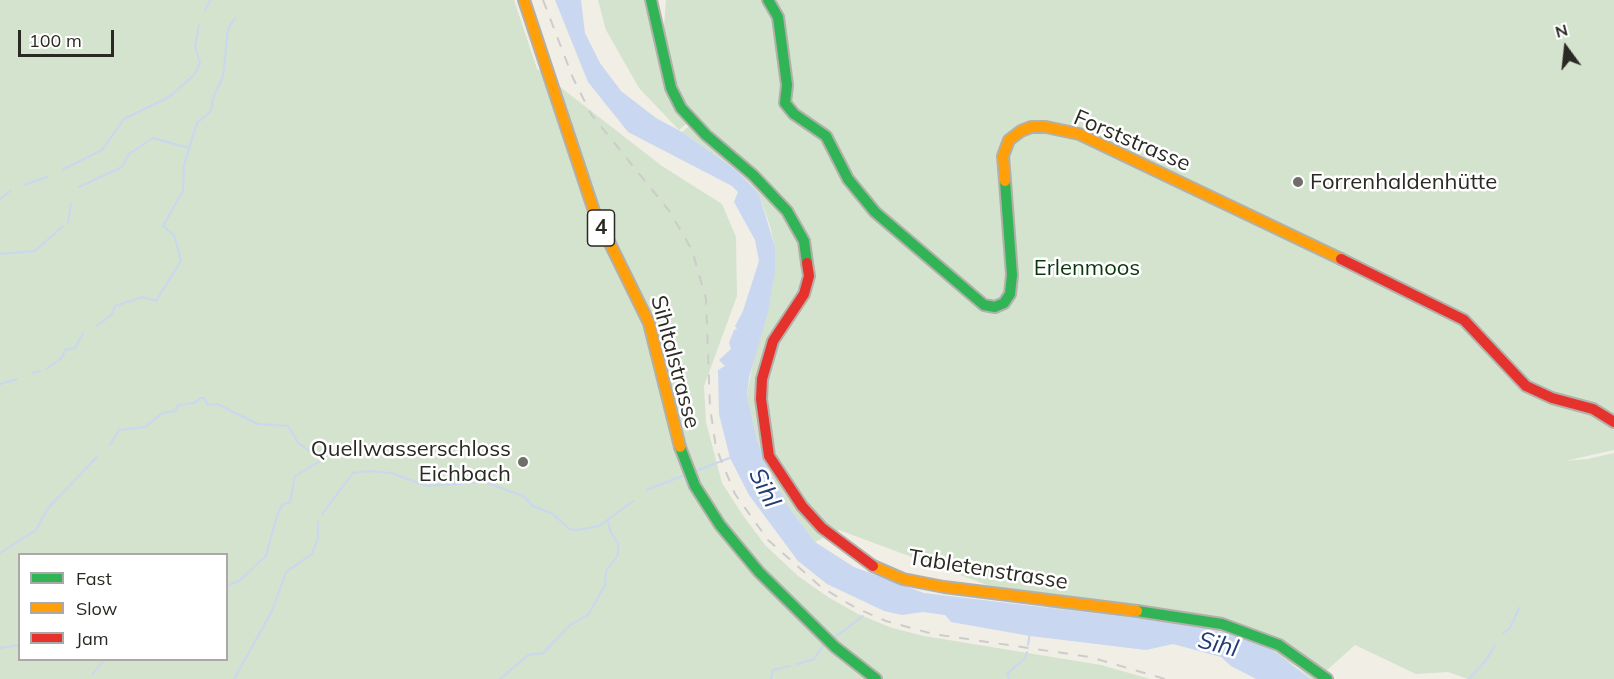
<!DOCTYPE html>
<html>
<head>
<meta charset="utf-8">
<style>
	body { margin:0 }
	#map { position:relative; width:1614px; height:679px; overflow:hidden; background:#f1eee6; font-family:Mulish,sans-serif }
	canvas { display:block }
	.legend { position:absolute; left:18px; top:553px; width:210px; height:108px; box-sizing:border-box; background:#fff; border:2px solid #aaa9a7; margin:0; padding:8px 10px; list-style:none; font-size:18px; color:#2b2924 }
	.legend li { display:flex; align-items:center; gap:12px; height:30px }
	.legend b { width:30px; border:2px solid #aaa9a7 }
	.north { position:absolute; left:1536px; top:18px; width:60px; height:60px; -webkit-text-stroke:4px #fff; paint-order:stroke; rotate:345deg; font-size:16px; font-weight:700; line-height:24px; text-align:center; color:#2b2924 }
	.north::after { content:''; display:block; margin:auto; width:21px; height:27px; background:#2b2924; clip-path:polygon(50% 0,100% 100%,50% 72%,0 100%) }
	.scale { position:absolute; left:18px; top:30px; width:96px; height:27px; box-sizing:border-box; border:3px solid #2b2924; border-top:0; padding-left:8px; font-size:18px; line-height:21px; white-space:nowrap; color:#2b2924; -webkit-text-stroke:4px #fff; paint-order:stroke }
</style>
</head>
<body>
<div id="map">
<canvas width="1614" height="679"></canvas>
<ul class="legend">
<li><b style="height:8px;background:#30b455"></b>Fast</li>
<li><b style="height:8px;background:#ff9f0a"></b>Slow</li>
<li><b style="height:8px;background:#e5322d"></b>Jam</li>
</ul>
<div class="north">N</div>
<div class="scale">100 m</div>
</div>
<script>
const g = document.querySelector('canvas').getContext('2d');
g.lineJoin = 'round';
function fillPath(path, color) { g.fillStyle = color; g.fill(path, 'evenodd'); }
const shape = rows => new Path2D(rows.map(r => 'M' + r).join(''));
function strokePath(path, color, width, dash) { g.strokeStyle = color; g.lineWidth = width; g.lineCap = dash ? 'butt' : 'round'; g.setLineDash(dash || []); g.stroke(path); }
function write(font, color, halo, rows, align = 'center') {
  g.font = font + ' Mulish,sans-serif'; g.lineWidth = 5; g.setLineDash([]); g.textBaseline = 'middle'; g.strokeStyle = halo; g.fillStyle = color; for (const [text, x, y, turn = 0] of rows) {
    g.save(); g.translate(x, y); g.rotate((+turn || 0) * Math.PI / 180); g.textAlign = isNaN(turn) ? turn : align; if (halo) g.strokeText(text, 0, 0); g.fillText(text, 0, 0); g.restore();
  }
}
fillPath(shape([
	[0,0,514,0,537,69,662,166,722,204,736,237,737,296,704,386,706,422,722,483,742,514,765,545,798,576,828,597,858,614,892,628,924,636,1101,665,1150,679,0,679],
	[20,554,226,554,226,660,20,660],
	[598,0,649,0,671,92,690,121,679,130,639,88,606,30],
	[666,0,1614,0,1614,450,1565,461,1588,459,1614,453,1614,679,1468,679,1448,672,1416,674,1355,645,1317,679,1311,679,1297,667,1245,637,1185,624,1049,608,839,530,815,542,788,506,770,473,757,440,747,395,775,247,770,226,759,194,736,170,682,132,696,120,683,104,663,40]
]), '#d3e3cd');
fillPath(shape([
	[555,0,581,0,585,33,600,63,621,91,656,118,682,132,736,170,759,194,775,247,775,271,768,312,749,378,747,395,757,440,770,473,788,506,815,542,854,567,924,593,1185,624,1245,637,1264,644,1311,679,1256,679,1231,666,1221,657,1173,644,1146,650,1030,636,951,622,945,615,923,612,902,615,884,611,827,584,798,561,749,495,730,458,719,414,718,370,725,366,719,360,731,349,729,343,734,330,737,329,735,326,743,311,759,261,755,240,734,202,738,192,732,186,628,132,588,82]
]), '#c9d7f1');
strokePath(shape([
	[205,11,210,0],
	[62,170,102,150,124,119,169,97,195,74,200,63,195,46,199,25],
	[24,185,47,177],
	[79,187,122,167,129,154,153,138,189,148],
	[0,199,11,190],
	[68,223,71,204],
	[0,254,35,251,63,226],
	[97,326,112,314,115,306,142,297,156,301,181,261,174,235,163,226,183,191,184,165,197,123,211,111,213,98,223,77,228,29,235,18],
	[46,369,61,359,65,350,75,348,83,333],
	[33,373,40,371],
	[0,384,17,379],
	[110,445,119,430,145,427,162,413,175,411,178,405,194,403,201,398,204,398,208,405,217,404,258,424,288,426,299,444,325,460],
	[693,472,732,457],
	[646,490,685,475],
	[322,514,353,473,369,471,391,473,427,486,485,482,523,496,533,506,553,514,569,529,577,530,599,526,633,501],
	[0,553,36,530,48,508,97,457],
	[226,586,239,581,266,556,277,516,282,505,290,502,295,476,322,460],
	[1503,633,1510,628,1519,608],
	[834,638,863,616],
	[1028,645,1030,633],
	[0,648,20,645],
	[797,664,814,659,823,646],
	[92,675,104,660],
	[234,679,272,611,286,572,312,554,318,538,318,522],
	[500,679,528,655,543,653,570,625,588,615,605,585,606,571,618,555,618,543,610,531,608,522],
	[771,679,773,670,790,666],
	[1009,679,1007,674,1025,658,1027,652],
	[1469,679,1487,659,1495,645]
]), '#c9d7f1', 2);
const fast = shape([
	[651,0,671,88,681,108,706,135,753,175,787,211,804,241,807,263],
	[768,0,778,17,787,85,785,103,794,114,826,136,848,179,875,212,984,305,995,307,1004,303,1010,294,1012,275,1005,181],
	[680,447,695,486,720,525,759,572,835,647,876,679],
	[1137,611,1222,624,1279,645,1327,679]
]);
const slow = shape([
	[524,0,594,211,649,323,680,447],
	[1005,181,1003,156,1009,140,1021,131,1031,127,1046,127,1079,134,1341,259],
	[873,566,903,579,944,587,1137,611]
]);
const jam = shape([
	[1341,259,1464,320,1526,386,1552,398,1593,409,1614,422],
	[807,263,809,276,804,294,773,341,762,379,761,399,769,456,802,506,822,528,873,566]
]);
strokePath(fast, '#b2b0aa', 14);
strokePath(slow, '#b2b0aa', 14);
strokePath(jam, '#b2b0aa', 14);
strokePath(fast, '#30b455', 10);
strokePath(slow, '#ff9f0a', 10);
strokePath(jam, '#e5322d', 10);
strokePath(shape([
	[543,0,573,78,591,114,670,212,692,250,706,299,710,407,716,448,735,494,768,540,821,587,856,608,886,621,933,634,1090,657,1165,679]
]), '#ccccca', 2, [10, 10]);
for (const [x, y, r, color] of [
	[1298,182,6,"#706e68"],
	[523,462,6,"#706e68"]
]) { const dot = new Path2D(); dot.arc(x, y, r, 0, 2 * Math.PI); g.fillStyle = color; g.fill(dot); strokePath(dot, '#fff', 2); }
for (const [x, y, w] of [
	[601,228,27]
]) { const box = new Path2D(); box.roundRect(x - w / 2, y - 18, w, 36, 4.5); g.fillStyle = '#fff'; g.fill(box); strokePath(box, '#2b2924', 1.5); }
write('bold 21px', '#2b2924', null, [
	["4",601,228]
]);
write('22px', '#2b2924', '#fff', [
	["Forststrasse",1132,141,23],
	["Sihltalstrasse",675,362,75],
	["Tabletenstrasse",988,570,9]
]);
write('22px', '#2b2924', '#fff', [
	["Forrenhaldenhütte",1310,182],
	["Quellwasserschloss",511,449,"right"],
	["Eichbach",511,474,"right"]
], 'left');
write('22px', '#08390e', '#fff', [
	["Erlenmoos",1087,268]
]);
write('italic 24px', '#213c78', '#fff', [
	["Sihl",764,488,63],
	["Sihl",1218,645,14]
]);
</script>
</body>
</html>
